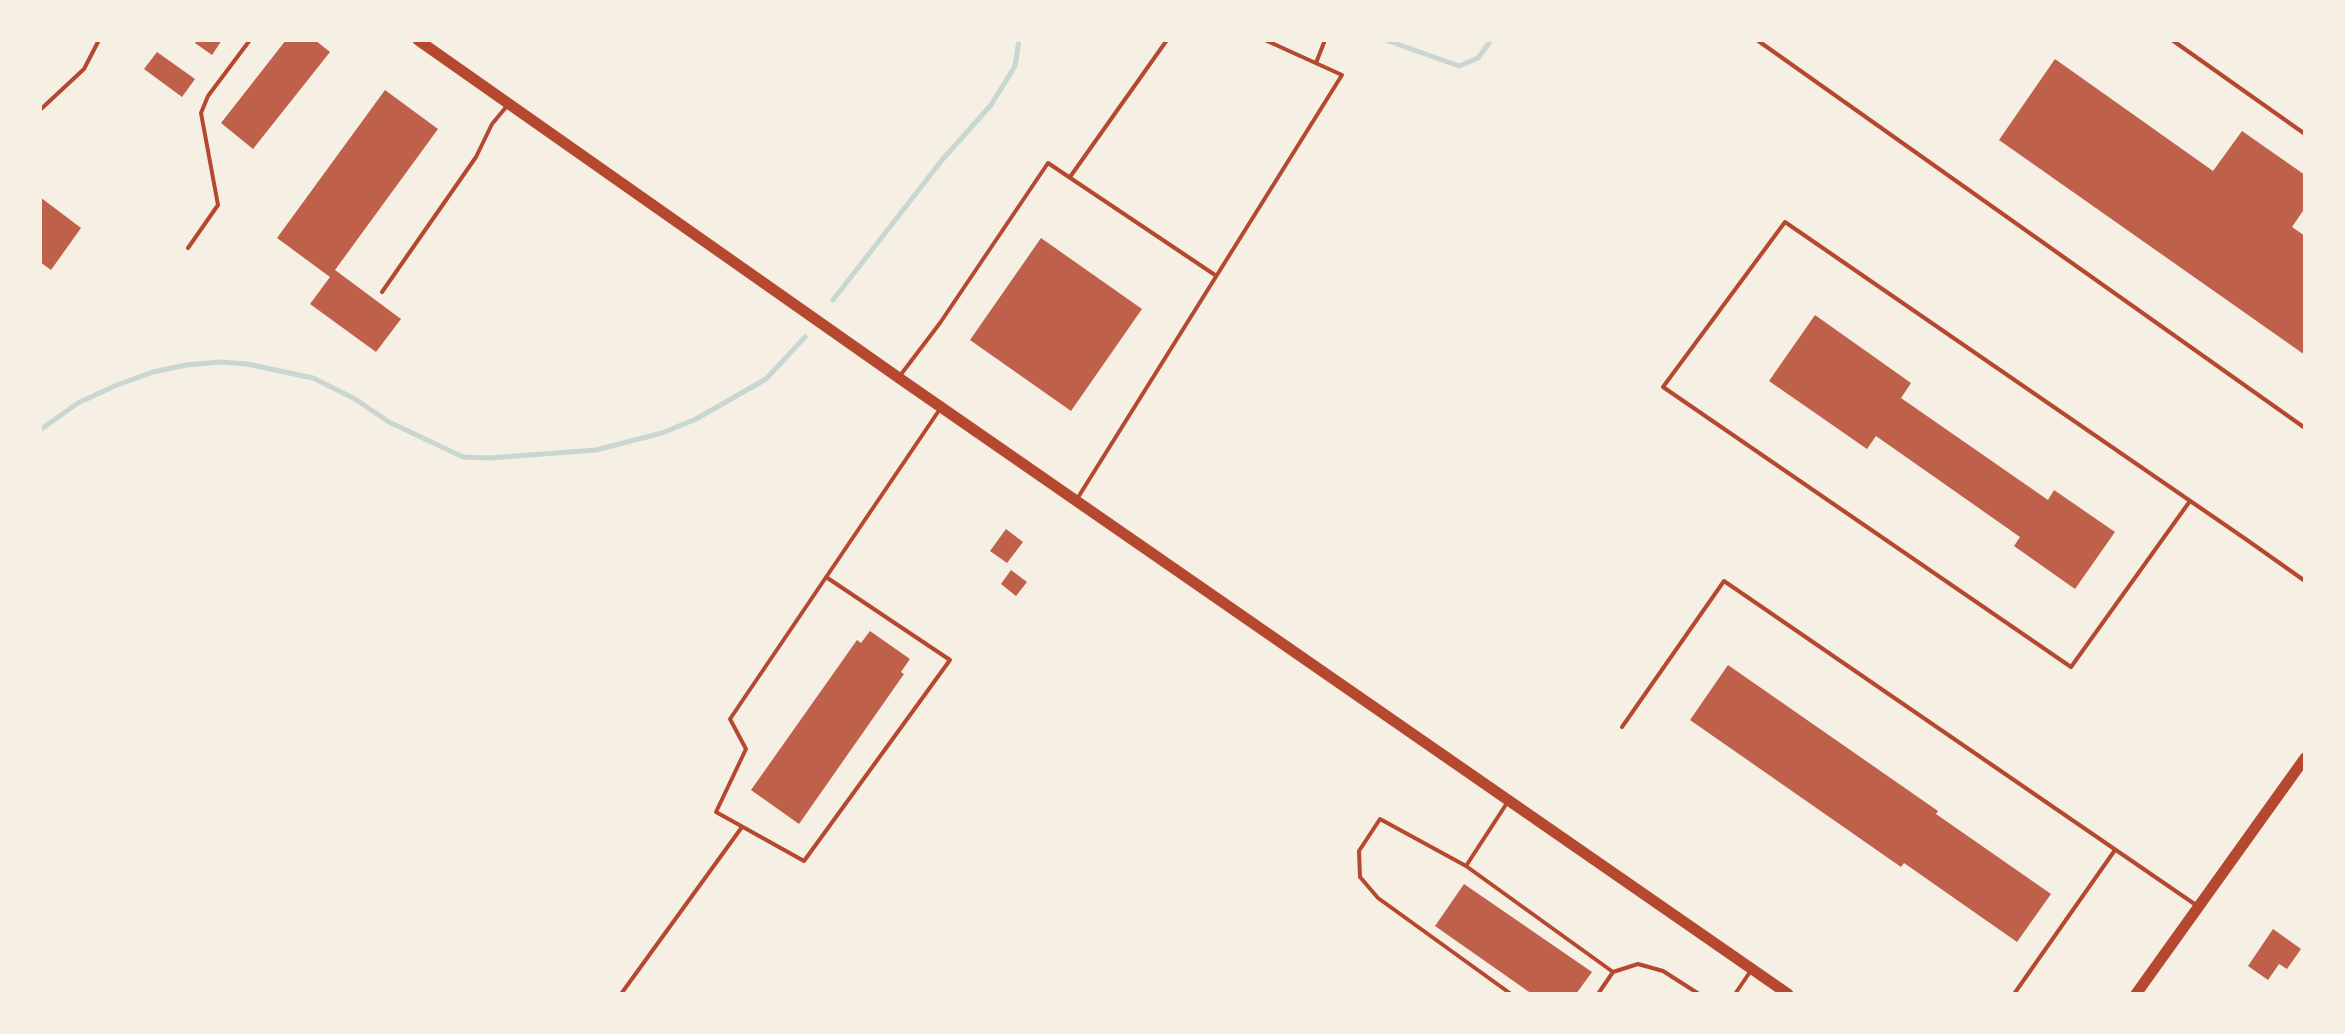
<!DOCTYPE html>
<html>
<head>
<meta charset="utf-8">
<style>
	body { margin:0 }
	#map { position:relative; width:2345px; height:1034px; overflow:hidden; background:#f6efe4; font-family:"Golos Text",sans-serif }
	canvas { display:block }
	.frame { position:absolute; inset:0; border:42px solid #f6efe4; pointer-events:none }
</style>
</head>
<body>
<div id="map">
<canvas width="2345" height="1034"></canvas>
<div class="frame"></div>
</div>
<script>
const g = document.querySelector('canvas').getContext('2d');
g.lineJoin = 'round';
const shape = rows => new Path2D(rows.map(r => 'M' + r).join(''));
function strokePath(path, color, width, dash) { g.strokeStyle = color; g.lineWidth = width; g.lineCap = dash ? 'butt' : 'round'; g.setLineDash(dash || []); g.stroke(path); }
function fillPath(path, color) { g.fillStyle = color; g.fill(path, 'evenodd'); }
strokePath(shape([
	[1386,40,1459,66,1478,58,1491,40],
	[833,300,942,160,991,105,1015,66,1019,40],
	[40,430,78,403,117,385,153,372,186,365,221,362,247,364,313,378,355,399,389,422,463,457,490,458,596,450,662,433,696,419,766,379,805,337]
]), '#c9d6d2', 5);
fillPath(shape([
	[197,40,222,40,212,55,195,43],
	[286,40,315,40,330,52,253,149,221,123],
	[157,52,195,79,182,97,144,69],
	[2055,59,2213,171,2242,131,2305,175,2305,208,2292,227,2305,236,2305,355,1999,140],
	[385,90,438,129,335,270,401,319,376,352,310,304,330,277,277,238],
	[40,197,81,228,51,270,40,262],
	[1041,238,1142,309,1071,411,970,340],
	[1815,315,1911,383,1901,398,2048,500,2054,490,2115,532,2075,589,2014,546,2020,537,1876,436,1867,449,1769,381],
	[1006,529,1023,542,1007,563,990,551],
	[1011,570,1027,582,1016,596,1001,584],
	[870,631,910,659,901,672,904,674,799,824,751,790,857,640,861,643],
	[1728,665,1938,811,1936,814,2051,894,2017,942,1904,863,1901,867,1690,720],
	[1464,884,1592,972,1576,994,1532,994,1435,926],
	[2273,929,2301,949,2287,969,2279,964,2268,980,2248,966]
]), '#bf614a');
strokePath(shape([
	[1757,40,2305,428],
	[2172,40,2305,134],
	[1316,63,1325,40],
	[40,110,84,69,99,40],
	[1070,177,1167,40],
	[188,248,218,205,201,113,208,96,250,40],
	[382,292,476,157,492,124,507,106],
	[899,377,940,323,1048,163,1215,275],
	[1077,499,1342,75,1265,40],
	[2190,501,2071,667,1663,387,1785,222,2247,540,2305,581],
	[826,577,950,660,804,861,716,812,746,749,730,719,940,409],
	[1622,727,1724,581,2196,905],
	[1507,803,1466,866,1380,819,1359,851,1360,877,1378,898,1511,994],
	[1466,866,1613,972],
	[621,994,742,827],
	[1598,994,1613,972,1638,964,1663,971,1699,994],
	[1735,994,1752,969],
	[2014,994,2115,850]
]), '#b5482f', 4);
strokePath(shape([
	[418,40,899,378,1788,994],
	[2136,994,2305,758]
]), '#b5482f', 11);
</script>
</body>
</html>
